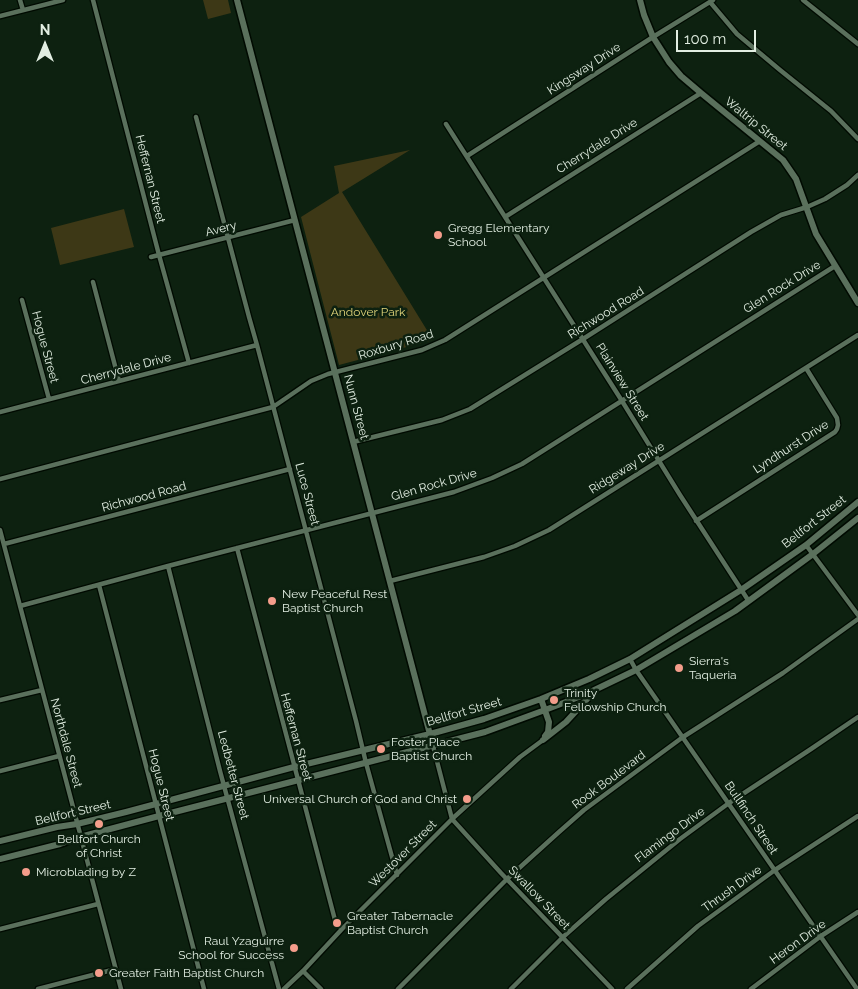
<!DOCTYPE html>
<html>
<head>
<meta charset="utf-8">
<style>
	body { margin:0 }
	#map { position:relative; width:858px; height:989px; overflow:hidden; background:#0d2110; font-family:Raleway,sans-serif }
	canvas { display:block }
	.north { position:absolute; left:20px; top:20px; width:50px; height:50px; -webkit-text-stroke:4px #0d2110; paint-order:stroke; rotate:0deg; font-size:14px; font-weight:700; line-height:20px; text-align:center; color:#e2eee2 }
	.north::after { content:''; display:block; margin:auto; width:18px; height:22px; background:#e2eee2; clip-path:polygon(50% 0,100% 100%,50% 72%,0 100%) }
	.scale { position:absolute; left:676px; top:30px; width:80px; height:22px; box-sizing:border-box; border:2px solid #e2eee2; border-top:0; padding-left:6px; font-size:15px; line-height:18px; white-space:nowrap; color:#e2eee2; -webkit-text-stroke:4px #0d2110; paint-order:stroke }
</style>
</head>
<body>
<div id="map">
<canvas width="858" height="989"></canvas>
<div class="north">N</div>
<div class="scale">100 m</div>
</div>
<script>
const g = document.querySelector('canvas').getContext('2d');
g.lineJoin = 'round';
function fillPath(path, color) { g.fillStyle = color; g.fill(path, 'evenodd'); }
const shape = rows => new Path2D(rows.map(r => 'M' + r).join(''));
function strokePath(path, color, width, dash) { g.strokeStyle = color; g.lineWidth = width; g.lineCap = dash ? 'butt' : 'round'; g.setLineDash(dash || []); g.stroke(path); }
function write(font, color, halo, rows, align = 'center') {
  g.font = font + ' Raleway,sans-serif'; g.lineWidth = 5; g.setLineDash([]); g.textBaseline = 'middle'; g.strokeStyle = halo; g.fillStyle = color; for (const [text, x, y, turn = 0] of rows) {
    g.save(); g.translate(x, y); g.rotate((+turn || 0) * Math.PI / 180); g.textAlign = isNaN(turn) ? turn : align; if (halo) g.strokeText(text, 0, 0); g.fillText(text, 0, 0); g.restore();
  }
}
fillPath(shape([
	[203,0,228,0,231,13,208,19],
	[410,150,342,192,433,340,339,365,301,217,339,193,334,166],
	[124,209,134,247,60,265,51,228]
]), '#3d3816');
const street = shape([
	[20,0,23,10],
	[93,0,159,255,189,363],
	[803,0,858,44],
	[710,2,737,34,780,70,831,111,858,139],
	[0,16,63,0],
	[196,117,249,317,257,345,356,721,366,763,397,875],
	[446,124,622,401,680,495,748,600],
	[467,156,653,37,713,0],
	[505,217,701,93],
	[151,257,295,220],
	[93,282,119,381],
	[22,300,49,399],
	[0,412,257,345],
	[353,442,442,420,470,409,583,339,751,232,781,215,807,207,825,199,847,185,858,175],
	[0,479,273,407,311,381,328,374,422,350,445,340,760,141],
	[696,521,835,432,837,429,838,425,837,418,806,368],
	[0,530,121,989],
	[4,544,290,469],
	[806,545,858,615],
	[237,548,335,920,342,929],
	[168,566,220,771,279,989],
	[390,581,484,557,515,546,549,530,858,335],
	[99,585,204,989],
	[20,606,168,566,454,492,492,478,522,464,835,266],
	[630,659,636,670,857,989],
	[0,700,42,690],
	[433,746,452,819,501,873,612,989],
	[0,771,59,756],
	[0,929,98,904],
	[303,971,321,989],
	[38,989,116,969],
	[284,989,303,971,342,929,452,819,520,757,543,740],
	[398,989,507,879,559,832,584,810,683,737,783,673,858,619],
	[511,989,563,937,606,899,680,839,729,803,811,749,858,717],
	[627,989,698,926,775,870,858,816],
	[751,989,821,936,858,912]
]);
const secondary = shape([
	[237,0,433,746],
	[640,0,644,15,653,37,669,62,681,76,701,93,783,160,796,179,816,234,858,303],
	[541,699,549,722,548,732,545,736],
	[543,740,566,722,588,698,595,691],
	[0,841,57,827,77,824,126,812,294,767,430,734,484,719,541,699,589,679,630,659,741,590,806,545,858,502],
	[0,859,60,844,80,837,159,816,485,732,545,710,584,695,636,670,735,611,813,554,858,518]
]);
strokePath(street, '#000a01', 7);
strokePath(secondary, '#000a01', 9);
strokePath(street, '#5a705c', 4.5);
strokePath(secondary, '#5a705c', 6);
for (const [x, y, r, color] of [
	[438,235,5,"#f49d8b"],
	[272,601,5,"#f49d8b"],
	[679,668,5,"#f49d8b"],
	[554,700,5,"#f49d8b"],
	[381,749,5,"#f49d8b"],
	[467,799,5,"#f49d8b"],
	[99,824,5,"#f49d8b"],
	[26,872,5,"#f49d8b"],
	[337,923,5,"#f49d8b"],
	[294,948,5,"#f49d8b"],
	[99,973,5,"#f49d8b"]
]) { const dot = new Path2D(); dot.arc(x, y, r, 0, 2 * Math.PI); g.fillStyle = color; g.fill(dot); strokePath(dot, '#0d2110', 2); }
write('12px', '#e2eee2', '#0d2110', [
	["Kingsway Drive",584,69,-33],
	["Waltrip Street",756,124,39],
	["Cherrydale Drive",597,146,-32],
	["Heffernan Street",150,179,76],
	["Avery",221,229,-14],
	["Glen Rock Drive",782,287,-32],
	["Richwood Road",606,313,-32],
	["Roxbury Road",396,345,-17],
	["Hogue Street",45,347,75],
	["Cherrydale Drive",126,369,-15],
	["Plainview Street",622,382,58],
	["Nunn Street",356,407,75],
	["Lyndhurst Drive",791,447,-33],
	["Ridgeway Drive",627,468,-32],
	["Glen Rock Drive",434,485,-16],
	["Luce Street",307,494,75],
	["Richwood Road",144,497,-15],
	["Bellfort Street",814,522,-38],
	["Bellfort Street",464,712,-16],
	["Heffernan Street",296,737,75],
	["Northdale Street",66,743,75],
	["Ledbetter Street",233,775,75],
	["Rook Boulevard",609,780,-37],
	["Hogue Street",161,785,76],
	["Bellfort Street",73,813,-13],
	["Bullfinch Street",751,818,56],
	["Flamingo Drive",670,835,-37],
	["Westover Street",403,854,-45],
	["Thrush Drive",732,889,-36],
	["Swallow Street",539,898,46],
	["Heron Drive",798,942,-36]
]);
write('12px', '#e2eee2', '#0d2110', [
	["Gregg Elementary",448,228],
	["School",448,242],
	["New Peaceful Rest",282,594],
	["Baptist Church",282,608],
	["Sierra's",689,661],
	["Taqueria",689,675],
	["Trinity",564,693],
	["Fellowship Church",564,707],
	["Foster Place",391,742],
	["Baptist Church",391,756],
	["Universal Church of God and Christ",457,799,"right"],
	["Bellfort Church",99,839,"center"],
	["of Christ",99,853,"center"],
	["Microblading by Z",36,872],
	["Greater Tabernacle",347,916],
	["Baptist Church",347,930],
	["Raul Yzaguirre",284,941,"right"],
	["School for Success",284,955,"right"],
	["Greater Faith Baptist Church",109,973]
], 'left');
write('12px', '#e0d37a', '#0d2110', [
	["Andover Park",368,312]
]);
</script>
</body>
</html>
